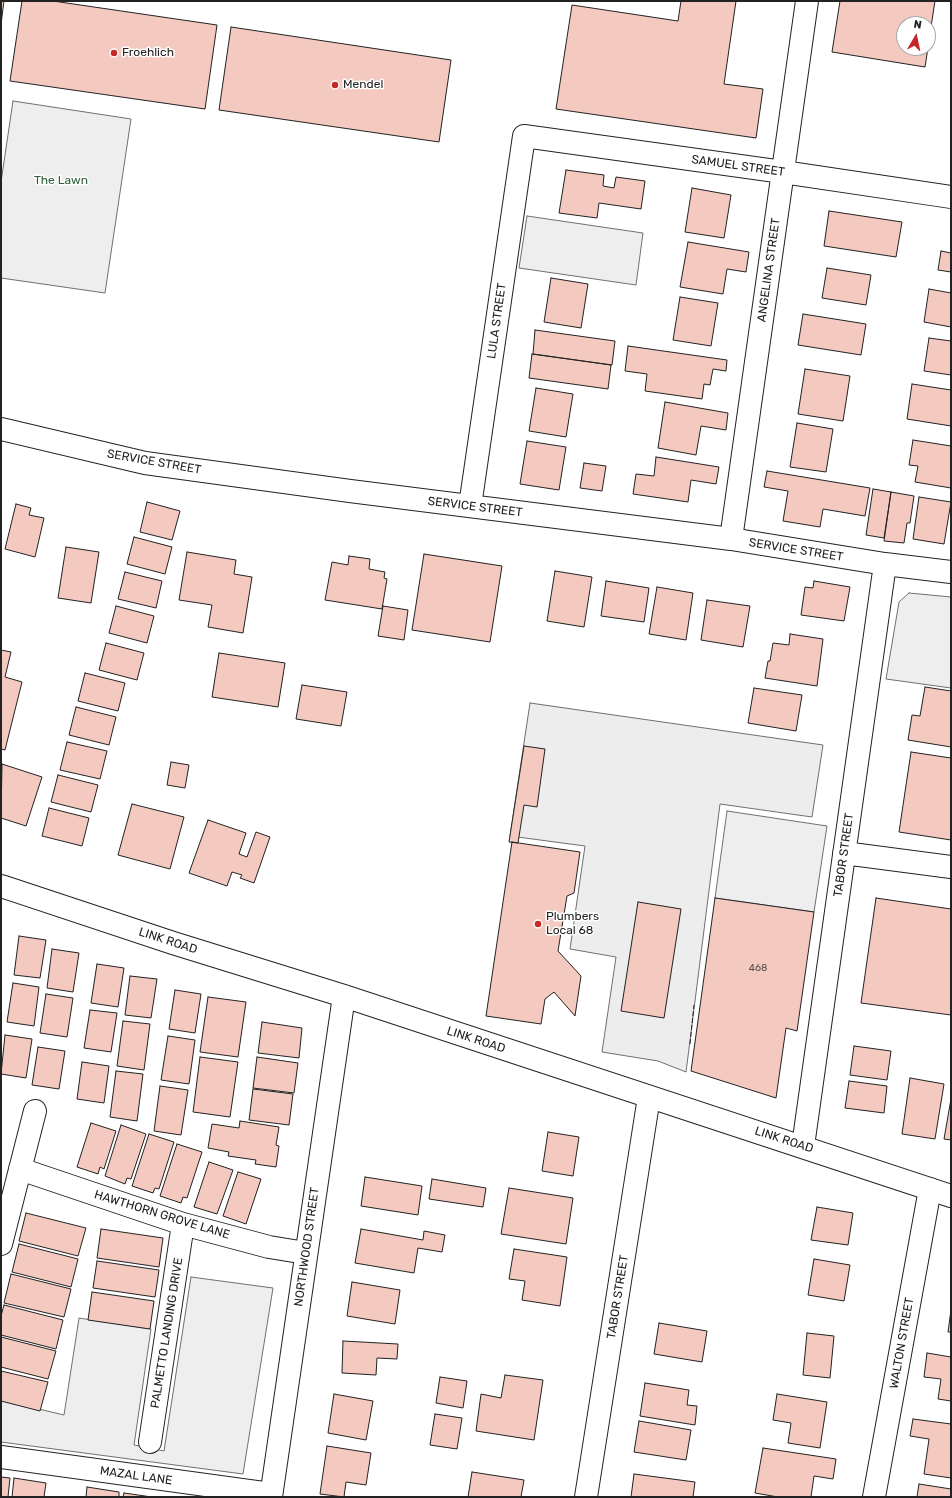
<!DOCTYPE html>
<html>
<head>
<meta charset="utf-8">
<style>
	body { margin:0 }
	#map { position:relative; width:952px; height:1498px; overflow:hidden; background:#fff; font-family:Rubik,sans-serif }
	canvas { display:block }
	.frame { position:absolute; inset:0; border:2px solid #222; pointer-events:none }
	.north { position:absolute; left:896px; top:16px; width:40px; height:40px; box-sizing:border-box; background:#fff; border:1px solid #a7a7a7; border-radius:50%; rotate:9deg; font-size:11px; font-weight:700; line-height:16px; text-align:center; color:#222 }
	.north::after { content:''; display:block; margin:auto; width:14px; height:18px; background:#c62828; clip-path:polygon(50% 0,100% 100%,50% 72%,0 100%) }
</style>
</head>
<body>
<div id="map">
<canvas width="952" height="1498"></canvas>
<div class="frame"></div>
<div class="north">N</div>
</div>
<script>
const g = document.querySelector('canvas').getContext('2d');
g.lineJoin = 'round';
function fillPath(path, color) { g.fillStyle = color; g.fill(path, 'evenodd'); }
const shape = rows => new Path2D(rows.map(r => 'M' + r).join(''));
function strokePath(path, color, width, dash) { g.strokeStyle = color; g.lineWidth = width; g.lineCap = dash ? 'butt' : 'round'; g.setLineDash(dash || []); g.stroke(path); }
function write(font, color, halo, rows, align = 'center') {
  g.font = font + ' Rubik,sans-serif'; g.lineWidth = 3; g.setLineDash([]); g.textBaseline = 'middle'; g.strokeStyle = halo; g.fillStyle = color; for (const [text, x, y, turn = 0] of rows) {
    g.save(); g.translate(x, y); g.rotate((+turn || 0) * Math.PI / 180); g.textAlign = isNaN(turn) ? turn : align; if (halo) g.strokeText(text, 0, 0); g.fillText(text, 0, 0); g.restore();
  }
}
const green = shape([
	[13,101,131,119,105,293,1,278,1,182,13,101],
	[527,216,643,233,636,285,519,268,527,216],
	[909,593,951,597,951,688,886,679,899,602,909,593],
	[727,811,827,826,814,912,715,898,727,811],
	[191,1277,273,1288,243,1474,1,1442,1,1400,64,1415,79,1318,151,1329,134,1445,164,1451,191,1277]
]);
fillPath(green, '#eee');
strokePath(green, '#6f6f6f', 1);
const parking = shape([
	[530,703,823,745,812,817,720,804,686,1072,658,1061,602,1052,616,957,570,949,585,846,510,836,530,703]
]);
fillPath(parking, '#ededed');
strokePath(parking, '#6f6f6f', 1);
const building = shape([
	[1,1,4,1,1,24,1,1],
	[22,1,53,1,217,25,205,109,10,81,22,1],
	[681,1,736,1,724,84,763,89,756,138,556,109,572,5,678,21,681,1],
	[840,1,935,1,928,46,928,24,904,24,904,48,928,48,925,67,832,52,840,1],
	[231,27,451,60,439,142,219,110,231,27],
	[566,170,604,175,603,186,614,188,616,177,645,181,641,209,599,203,597,218,559,213,566,170],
	[692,188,731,195,724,238,685,232,692,188],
	[829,211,902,222,896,257,824,246,829,211],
	[688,242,749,252,746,272,727,269,723,294,680,287,688,242],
	[941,251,951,253,951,272,938,270,941,251],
	[827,268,871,275,866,305,822,298,827,268],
	[551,278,588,284,581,328,544,322,551,278],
	[929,289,951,293,951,327,924,322,929,289],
	[680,297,718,303,711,346,673,340,680,297],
	[803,314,866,324,861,355,798,345,803,314],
	[535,330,615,341,612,365,533,354,535,330],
	[929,338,951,341,951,375,924,371,929,338],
	[628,346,727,360,726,371,713,369,710,385,704,384,702,399,645,391,647,374,625,371,628,346],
	[532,354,611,365,608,389,529,378,532,354],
	[805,369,850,376,843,421,798,414,805,369],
	[912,384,951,390,951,426,907,419,912,384],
	[536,388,573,394,566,437,529,431,536,388],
	[665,402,728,413,726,430,701,426,696,455,658,448,665,402],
	[797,423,833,429,826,472,790,467,797,423],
	[913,440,951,446,951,488,915,482,918,466,909,465,913,440],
	[527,441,566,447,559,490,520,484,527,441],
	[656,457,719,467,716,484,691,480,688,502,633,494,636,474,654,476,656,457],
	[584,463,606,466,602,491,580,488,584,463],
	[767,471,870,488,865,516,823,509,820,527,783,521,788,491,764,487,767,471],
	[873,489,891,492,884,538,866,535,873,489],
	[891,492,914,496,910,523,907,523,904,543,884,541,891,492],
	[919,497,951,502,944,544,913,539,919,497],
	[147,502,180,511,172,540,140,532,147,502],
	[16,504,31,508,29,515,44,518,35,557,5,549,16,504],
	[134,537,172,547,165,574,127,564,134,537],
	[66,547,99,552,91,603,58,598,66,547],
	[187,552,236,560,234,574,252,577,243,633,208,627,212,605,179,600,187,552],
	[424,554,502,566,490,642,412,630,424,554],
	[349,556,370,559,369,569,385,572,384,578,387,579,382,609,325,600,332,562,348,565,349,556],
	[555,571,592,577,584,627,547,621,555,571],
	[125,572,162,581,156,608,118,599,125,572],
	[606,581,649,588,644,622,601,616,606,581],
	[814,581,850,587,844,621,801,615,805,587,813,588,814,581],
	[657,587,693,593,686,640,649,634,657,587],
	[707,600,750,606,743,647,701,640,707,600],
	[116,606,154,616,147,643,109,633,116,606],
	[383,606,408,610,404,640,378,636,383,606],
	[790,634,823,639,817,686,765,678,768,661,770,661,773,643,789,645,790,634],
	[106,643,144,653,137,680,99,670,106,643],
	[1,650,11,652,5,677,22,682,5,750,1,749,1,650],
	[219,653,285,663,278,707,212,697,219,653],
	[85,673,125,683,118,711,78,701,85,673],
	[302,685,347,692,341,726,296,719,302,685],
	[925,687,951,691,951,747,908,740,912,715,920,716,925,687],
	[754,688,802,695,796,731,748,723,754,688],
	[76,707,116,717,109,745,69,735,76,707],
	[67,742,107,751,100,779,60,770,67,742],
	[524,746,545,749,537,807,524,805,518,843,509,842,524,746],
	[911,752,951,758,951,840,899,832,911,752],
	[171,762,189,765,185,788,167,785,171,762],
	[2,764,42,777,26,826,1,818,2,764],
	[58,775,98,785,91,812,51,802,58,775],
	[132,804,184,817,170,869,118,855,132,804],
	[49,808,89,818,82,846,42,836,49,808],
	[208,820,246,833,239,854,247,857,256,832,270,837,254,883,240,878,242,875,232,872,227,886,189,873,208,820],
	[512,842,580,852,574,893,567,896,558,951,581,976,575,1016,554,992,545,999,541,1024,486,1016,512,842],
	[715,898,814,912,797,1031,786,1028,776,1098,691,1071,715,898],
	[876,898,951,909,951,1015,861,1003,876,898],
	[638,902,681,909,664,1018,621,1011,638,902],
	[19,936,46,940,40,978,14,975,19,936],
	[52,949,79,953,73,992,47,988,52,949],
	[97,964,124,968,118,1007,91,1003,97,964],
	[130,976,157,979,151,1018,125,1015,130,976],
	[13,983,39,987,34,1026,7,1022,13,983],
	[175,990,201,994,195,1033,169,1029,175,990],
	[46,994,73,998,67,1037,40,1033,46,994],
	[208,997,246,1002,238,1057,200,1052,208,997],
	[90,1010,117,1013,111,1052,84,1048,90,1010],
	[123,1021,150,1024,144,1070,117,1066,123,1021],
	[262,1022,302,1028,299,1058,258,1053,262,1022],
	[5,1035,32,1039,26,1078,1,1074,5,1035],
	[168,1036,195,1040,189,1084,161,1080,168,1036],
	[854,1046,891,1051,887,1080,850,1075,854,1046],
	[38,1047,65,1051,59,1089,32,1085,38,1047],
	[200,1057,238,1062,230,1117,193,1112,200,1057],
	[257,1057,298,1063,294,1093,253,1088,257,1057],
	[82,1062,109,1066,104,1103,77,1099,82,1062],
	[116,1071,143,1074,137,1121,110,1117,116,1071],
	[910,1078,944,1084,935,1139,902,1134,910,1078],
	[849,1081,887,1086,884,1113,845,1108,849,1081],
	[160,1086,188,1090,181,1135,154,1131,160,1086],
	[253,1089,293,1094,289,1125,249,1120,253,1089],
	[951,1099,951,1140,944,1139,951,1099],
	[240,1121,279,1127,276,1145,279,1146,276,1167,255,1164,256,1160,228,1156,229,1152,208,1148,212,1124,239,1128,240,1121],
	[91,1123,116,1131,104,1169,100,1167,98,1174,77,1167,91,1123],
	[121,1125,146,1134,131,1179,127,1178,125,1184,105,1176,121,1125],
	[548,1132,579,1137,573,1176,542,1171,548,1132],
	[149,1134,174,1142,159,1189,155,1188,153,1193,132,1186,149,1134],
	[177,1144,202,1152,187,1198,183,1197,181,1203,160,1196,177,1144],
	[209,1162,233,1170,217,1214,194,1207,209,1162],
	[238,1172,261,1179,246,1224,223,1216,238,1172],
	[365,1177,422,1186,418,1215,361,1206,365,1177],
	[432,1179,486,1188,483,1207,429,1199,432,1179],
	[509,1188,573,1198,566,1244,501,1234,509,1188],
	[817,1207,853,1213,848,1245,811,1240,817,1207],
	[26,1213,86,1228,78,1256,19,1241,26,1213],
	[101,1229,163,1238,159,1267,97,1258,101,1229],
	[361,1229,423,1240,424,1231,445,1235,442,1252,418,1248,414,1273,355,1263,361,1229],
	[19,1244,78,1259,71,1287,12,1272,19,1244],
	[514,1249,567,1257,560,1306,522,1300,525,1281,509,1279,514,1249],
	[814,1259,850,1265,844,1301,808,1295,814,1259],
	[97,1261,159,1270,155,1297,93,1288,97,1261],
	[11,1274,71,1289,64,1317,4,1303,11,1274],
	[352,1282,400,1290,395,1324,347,1316,352,1282],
	[92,1292,154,1301,150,1329,88,1320,92,1292],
	[4,1305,63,1320,56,1349,1,1335,1,1316,4,1305],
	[951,1310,951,1332,948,1332,951,1310],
	[659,1323,707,1331,702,1362,654,1354,659,1323],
	[807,1333,834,1336,830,1378,803,1375,807,1333],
	[1,1337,56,1351,48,1379,1,1367,1,1337],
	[343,1341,398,1344,397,1359,377,1358,376,1375,342,1373,343,1341],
	[927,1353,951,1357,951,1401,938,1399,941,1379,924,1377,927,1353],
	[1,1371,48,1382,40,1411,1,1401,1,1371],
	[505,1375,543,1380,534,1440,476,1431,481,1394,501,1398,505,1375],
	[440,1377,467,1381,463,1408,436,1403,440,1377],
	[645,1383,689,1390,687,1405,697,1406,695,1425,640,1416,645,1383],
	[334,1394,373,1401,366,1440,328,1433,334,1394],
	[777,1394,827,1402,820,1448,788,1443,791,1423,773,1420,777,1394],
	[435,1414,462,1418,457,1449,430,1445,435,1414],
	[913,1419,951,1424,951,1478,924,1474,929,1439,910,1436,913,1419],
	[639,1421,691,1430,686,1460,634,1452,639,1421],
	[327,1446,371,1453,366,1485,346,1482,344,1497,320,1494,327,1446],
	[763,1448,836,1459,833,1479,814,1476,811,1497,778,1497,755,1493,763,1448],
	[472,1472,524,1480,521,1497,468,1497,472,1472],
	[634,1474,695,1482,693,1497,631,1497,634,1474],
	[1,1477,10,1478,8,1497,1,1497,1,1477],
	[14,1478,46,1483,44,1497,12,1497,14,1478],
	[919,1484,951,1489,951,1497,917,1497,919,1484],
	[87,1487,119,1492,119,1497,86,1497,87,1487],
	[124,1493,152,1497,123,1497,124,1493]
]);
fillPath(building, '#f3c9c0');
strokePath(building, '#222', 1);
const minor = shape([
	[1,429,145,463,350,491,731,539,885,564,951,572],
	[470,506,524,136,783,172,951,197],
	[731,539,807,1],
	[844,853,951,867],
	[803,1146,885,564],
	[20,1169,183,1224,269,1247,306,1253],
	[1,1244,35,1111],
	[150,1442,183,1224],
	[1,1457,271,1494],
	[586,1497,649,1097],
	[874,1497,930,1189]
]);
const tertiary = shape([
	[1,886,173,943,344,996,951,1196],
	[271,1497,344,996]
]);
strokePath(minor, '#222', 24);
strokePath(tertiary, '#222', 24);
strokePath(minor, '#fff', 22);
strokePath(tertiary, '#fff', 22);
strokePath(shape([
	[690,1044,694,1005]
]), '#222', 1, [5, 2]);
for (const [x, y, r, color] of [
	[114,53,4,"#c62828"],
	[335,85,4,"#c62828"],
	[538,924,4,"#c62828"]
]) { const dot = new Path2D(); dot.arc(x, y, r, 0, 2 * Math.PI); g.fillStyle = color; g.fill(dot); strokePath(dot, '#fff', 1.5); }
write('10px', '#564c4a', null, [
	["468",758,968]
]);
write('12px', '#222', '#fff', [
	["Froehlich",122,53],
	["Mendel",343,85],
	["Plumbers",546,917],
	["Local 68",546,931]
], 'left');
write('12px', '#222', '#fff', [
	["SAMUEL STREET",738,166,8],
	["ANGELINA STREET",769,270,-82],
	["LULA STREET",497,321,-82],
	["SERVICE STREET",154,462,10],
	["SERVICE STREET",475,507,7],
	["SERVICE STREET",796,550,9],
	["TABOR STREET",844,855,-82],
	["LINK ROAD",168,941,18],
	["LINK ROAD",476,1040,18],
	["LINK ROAD",784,1140,18],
	["HAWTHORN GROVE LANE",162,1215,17],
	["NORTHWOOD STREET",307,1247,-82],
	["TABOR STREET",618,1297,-81],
	["PALMETTO LANDING DRIVE",167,1333,-81],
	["WALTON STREET",902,1343,-80],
	["MAZAL LANE",136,1476,8]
]);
write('12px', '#2f5e38', '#fff', [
	["The Lawn",61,181]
]);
</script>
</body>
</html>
